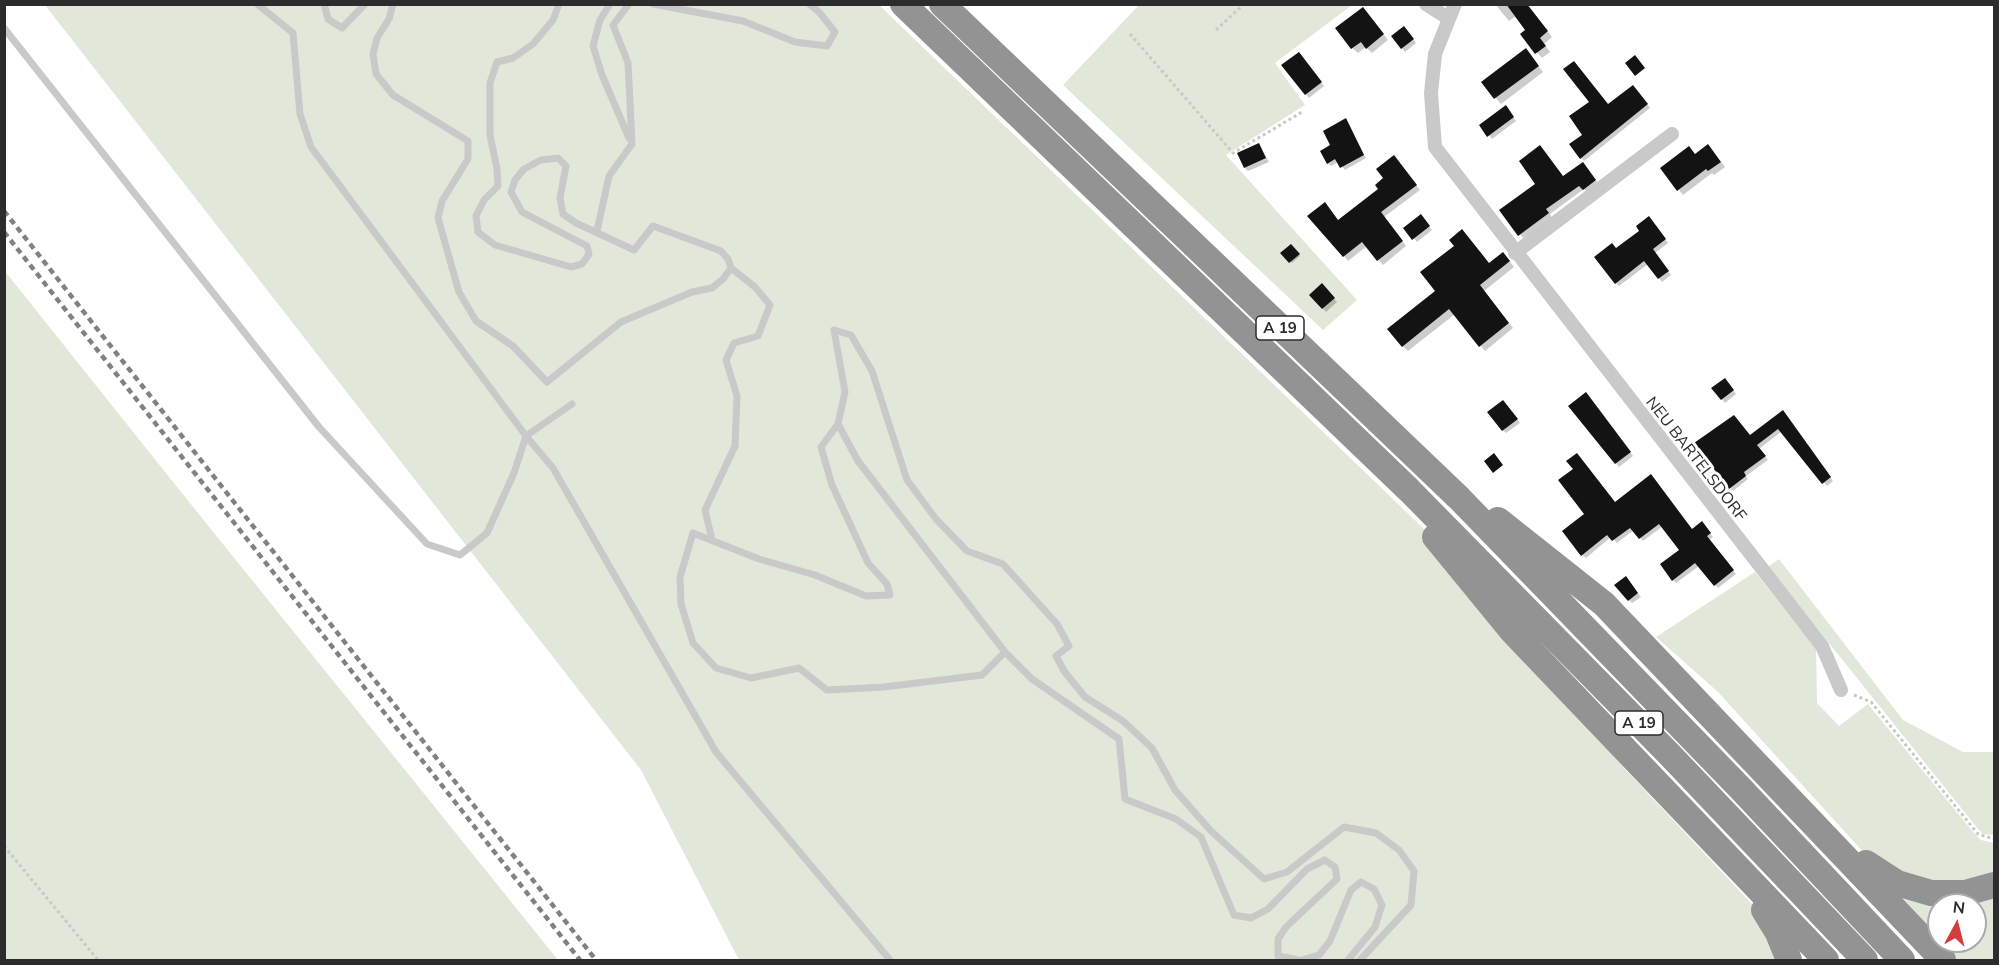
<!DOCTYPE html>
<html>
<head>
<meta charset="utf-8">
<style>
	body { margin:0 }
	#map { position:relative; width:1999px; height:965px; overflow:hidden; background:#fff; font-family:Mulish,sans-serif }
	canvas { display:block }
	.frame { position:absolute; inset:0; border:6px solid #2c2c2c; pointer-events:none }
	.north { position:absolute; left:1927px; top:893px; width:60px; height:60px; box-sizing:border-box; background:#fff; border:2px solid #ababab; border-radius:50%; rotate:7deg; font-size:16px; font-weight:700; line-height:24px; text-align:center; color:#2c2c2c }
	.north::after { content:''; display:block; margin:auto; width:21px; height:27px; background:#d43c3d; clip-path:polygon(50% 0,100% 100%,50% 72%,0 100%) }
</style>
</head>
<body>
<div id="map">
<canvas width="1999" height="965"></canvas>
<div class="frame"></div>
<div class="north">N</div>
</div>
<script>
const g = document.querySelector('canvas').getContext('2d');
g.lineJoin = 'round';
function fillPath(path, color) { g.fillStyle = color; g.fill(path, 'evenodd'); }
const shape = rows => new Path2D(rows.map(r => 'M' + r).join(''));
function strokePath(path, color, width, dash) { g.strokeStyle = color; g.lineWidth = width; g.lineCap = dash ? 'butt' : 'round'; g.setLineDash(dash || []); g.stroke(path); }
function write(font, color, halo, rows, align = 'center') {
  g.font = font + ' Mulish,sans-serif'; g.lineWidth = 6; g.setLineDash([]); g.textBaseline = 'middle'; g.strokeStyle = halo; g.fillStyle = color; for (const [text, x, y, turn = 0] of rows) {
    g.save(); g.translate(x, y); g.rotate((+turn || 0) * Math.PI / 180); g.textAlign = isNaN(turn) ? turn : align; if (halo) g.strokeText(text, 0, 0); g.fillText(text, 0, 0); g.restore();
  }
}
fillPath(shape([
	[45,5,879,5,1421,526,1624,768,1752,904,1762,917,1784,960,739,960,641,770],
	[1139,5,1352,5,1275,63,1305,105,1226,155,1357,300,1323,330,1063,85],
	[4,270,169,477,558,960,5,960],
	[1779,559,1903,720,1963,752,1994,752,1994,835,1983,834,1978,829,1768,567],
	[1755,572,1816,649,1817,703,1839,726,1868,704,1974,833,1981,840,1994,843,1994,878,1922,886,1864,853,1718,692,1656,637],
	[1881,882,1994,892,1994,960,1952,960],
	[1939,905,1975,905,1975,941,1939,941]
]), '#e1e8da');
fillPath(shape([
	[1495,4,1527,4,1552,37,1544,44,1550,52,1542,58,1522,34,1528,30,1516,16,1509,21],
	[1368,14,1388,40,1372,53,1366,47,1358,53,1352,48],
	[1407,31,1416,43,1405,52,1393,36],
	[1531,56,1543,72,1501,104,1483,83],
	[1302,57,1324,86,1309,98,1306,94],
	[1636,90,1650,108,1584,161,1581,158,1584,135,1608,106],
	[1509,111,1516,121,1492,139,1481,125],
	[1346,120,1366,158,1345,170,1338,162,1331,166,1328,163],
	[1259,145,1269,162,1248,171,1245,168],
	[1712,151,1725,167,1714,175,1712,173,1683,195,1679,190,1695,155],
	[1398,162,1420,190,1384,217,1406,246,1383,265,1367,246,1348,261,1344,256,1329,209,1339,221,1380,189],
	[1587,168,1599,185,1588,194,1584,189,1550,214,1552,218,1524,239,1501,210],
	[1649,218,1668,243,1655,253,1671,275,1662,282,1648,264,1619,286,1616,283,1617,250,1641,231],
	[1424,219,1432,230,1417,242,1405,228],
	[1290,246,1300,256,1292,263,1282,253],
	[1508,259,1514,267,1484,291,1513,328,1485,351,1455,314,1408,351,1403,346],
	[1322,285,1337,302,1326,312,1311,295],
	[1728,383,1736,394,1725,403,1722,399],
	[1589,398,1633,456,1619,467,1570,406],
	[1507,405,1520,423,1506,433,1503,430],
	[1786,415,1833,481,1827,486,1782,431,1759,449,1768,460,1746,476,1748,479,1733,491,1730,488,1750,437],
	[1615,503,1693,530,1705,526,1713,537,1709,540,1736,574,1718,588,1699,566,1676,583,1673,580,1681,550,1663,526,1643,541,1634,530,1617,543,1611,537,1586,558,1582,555],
	[1629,581,1641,597,1632,603,1629,600]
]), '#0003');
fillPath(shape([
	[1506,4,1527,4,1548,31,1540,38,1546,46,1535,54,1520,34,1525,30],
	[1363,7,1384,34,1366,49,1361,42,1351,49,1335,28],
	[1404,26,1414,39,1401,49,1391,36],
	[1526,48,1539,66,1494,99,1481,82],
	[1299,52,1322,82,1305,95,1281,65],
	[1635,55,1645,68,1635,76,1625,63],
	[1574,61,1608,104,1633,85,1648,104,1580,159,1569,144,1582,135,1569,116,1589,102,1563,69],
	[1506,105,1514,117,1487,137,1479,125],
	[1346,118,1364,155,1340,168,1335,159,1327,164,1320,151,1330,145,1323,131],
	[1259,143,1266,158,1244,168,1237,153],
	[1708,144,1721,162,1708,171,1706,169,1677,191,1660,168,1689,146,1695,154],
	[1540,145,1563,176,1583,162,1596,180,1583,190,1579,186,1546,209,1549,213,1518,236,1499,210,1535,184,1519,161],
	[1394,155,1417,185,1381,212,1403,241,1377,261,1362,242,1343,257,1307,216,1325,202,1338,220,1378,189,1375,185,1383,178,1376,169],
	[1421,214,1430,226,1412,240,1403,228],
	[1649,216,1666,239,1653,249,1669,271,1658,279,1644,261,1615,284,1594,257,1612,243,1616,248,1639,231,1636,226],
	[1462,229,1489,263,1503,252,1510,261,1480,285,1509,323,1479,347,1449,309,1402,347,1387,329,1435,291,1420,272,1454,246,1449,240],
	[1291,244,1300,254,1289,263,1280,253],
	[1322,283,1335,298,1322,309,1309,295],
	[1725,378,1734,390,1721,400,1711,388],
	[1586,392,1631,452,1615,464,1568,406],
	[1503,400,1518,419,1502,431,1487,412],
	[1783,410,1831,477,1822,484,1778,429,1757,445,1766,456,1744,472,1746,476,1729,489,1694,443,1734,415,1750,435],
	[1494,453,1503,465,1493,473,1484,461],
	[1577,453,1615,502,1651,474,1692,529,1702,521,1711,533,1707,536,1734,570,1714,586,1695,563,1672,581,1660,564,1679,550,1659,524,1639,539,1630,528,1612,541,1607,535,1581,556,1562,531,1584,514,1558,480,1573,469,1566,461],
	[1626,576,1638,593,1628,601,1614,585]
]), '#131313');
strokePath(shape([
	[1216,30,1244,4],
	[1130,34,1233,153,1302,112],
	[1854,695,1871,702,1978,834,1994,839],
	[4,846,98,960]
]), '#c9c9c9', 3, [3, 3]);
strokePath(shape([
	[324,4,328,19,342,28,365,4],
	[393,4,389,19,377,38,373,54,376,74,393,95,468,141,468,159,442,201,438,218,459,292,476,321,513,346,547,382,621,322,692,292,712,288,723,279,731,268,728,259,721,251,653,226,634,250,576,223,563,214,560,198,566,166,558,158,541,160,524,169,515,180,511,192,522,212,587,246,589,254,582,264,571,267,495,245,478,232,476,216,484,200,498,186,497,169,490,135,490,83,497,62,513,58,533,44,553,20,559,4],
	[610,4,600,20,593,46,602,75,629,138],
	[653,4,743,21,795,42,827,46,835,32,819,12,809,4],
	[4,28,319,427,427,544,460,555,487,533,514,473,526,436,311,147,300,114,293,33,257,4],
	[597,231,609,176,632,144,628,63,613,25,629,4],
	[572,404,526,436,553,468,716,752,890,960],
	[838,424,821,447,832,485,868,563,887,584,890,595,866,596,815,575,759,559,693,533,680,577,681,604,693,643,716,668,751,678,799,668,827,690,884,687,982,675,1005,652],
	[712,540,705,510,735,446,737,396,726,360,734,343,758,336,770,305,755,287,731,268],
	[1299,960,1278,956,1278,939,1286,927,1337,879,1335,867,1325,860,1307,869,1268,909,1251,918,1234,915,1201,837,1176,819,1125,799,1119,739,1032,679,1005,652,858,461,838,424,845,392,834,330,851,335,872,371,907,480,936,519,967,551,1003,564,1057,624,1069,646,1056,656,1064,671,1085,697,1123,721,1152,748,1175,790,1211,831,1264,879,1287,872,1344,827,1376,833,1399,850,1414,871,1411,905,1360,960],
	[1302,960,1319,955,1330,941,1351,890,1361,882,1374,889,1382,905,1375,927,1348,960]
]), '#c9c9c9', 7);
strokePath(shape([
	[1426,4,1448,18],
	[1455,4,1435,54,1431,93,1435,147,1822,646,1841,690],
	[1515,253,1672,134]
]), '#c9c9c9', 14);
strokePath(shape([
	[903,4,1409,490,1670,755,1865,960],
	[942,4,1459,498,1741,789,1902,960],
	[1498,520,1604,604,1943,960],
	[1435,537,1512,631,1826,960],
	[1866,863,1897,883,1931,893,1965,893,1994,885],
	[1764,910,1778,933,1789,960]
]), '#939393', 26);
strokePath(shape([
	[4,211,596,960],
	[4,232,580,960]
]), '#818181', 4.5, [6, 4.5]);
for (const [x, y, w] of [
	[1280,328,48],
	[1639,723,48]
]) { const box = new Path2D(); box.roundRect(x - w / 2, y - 12, w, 24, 4.5); g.fillStyle = '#fff'; g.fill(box); strokePath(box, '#2c2c2c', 1.5); }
write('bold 15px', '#2c2c2c', null, [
	["A 19",1280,328],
	["A 19",1639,723]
]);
write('16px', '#2c2c2c', '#fff', [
	["NEU BARTELSDORF",1696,459,52]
]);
</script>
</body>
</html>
